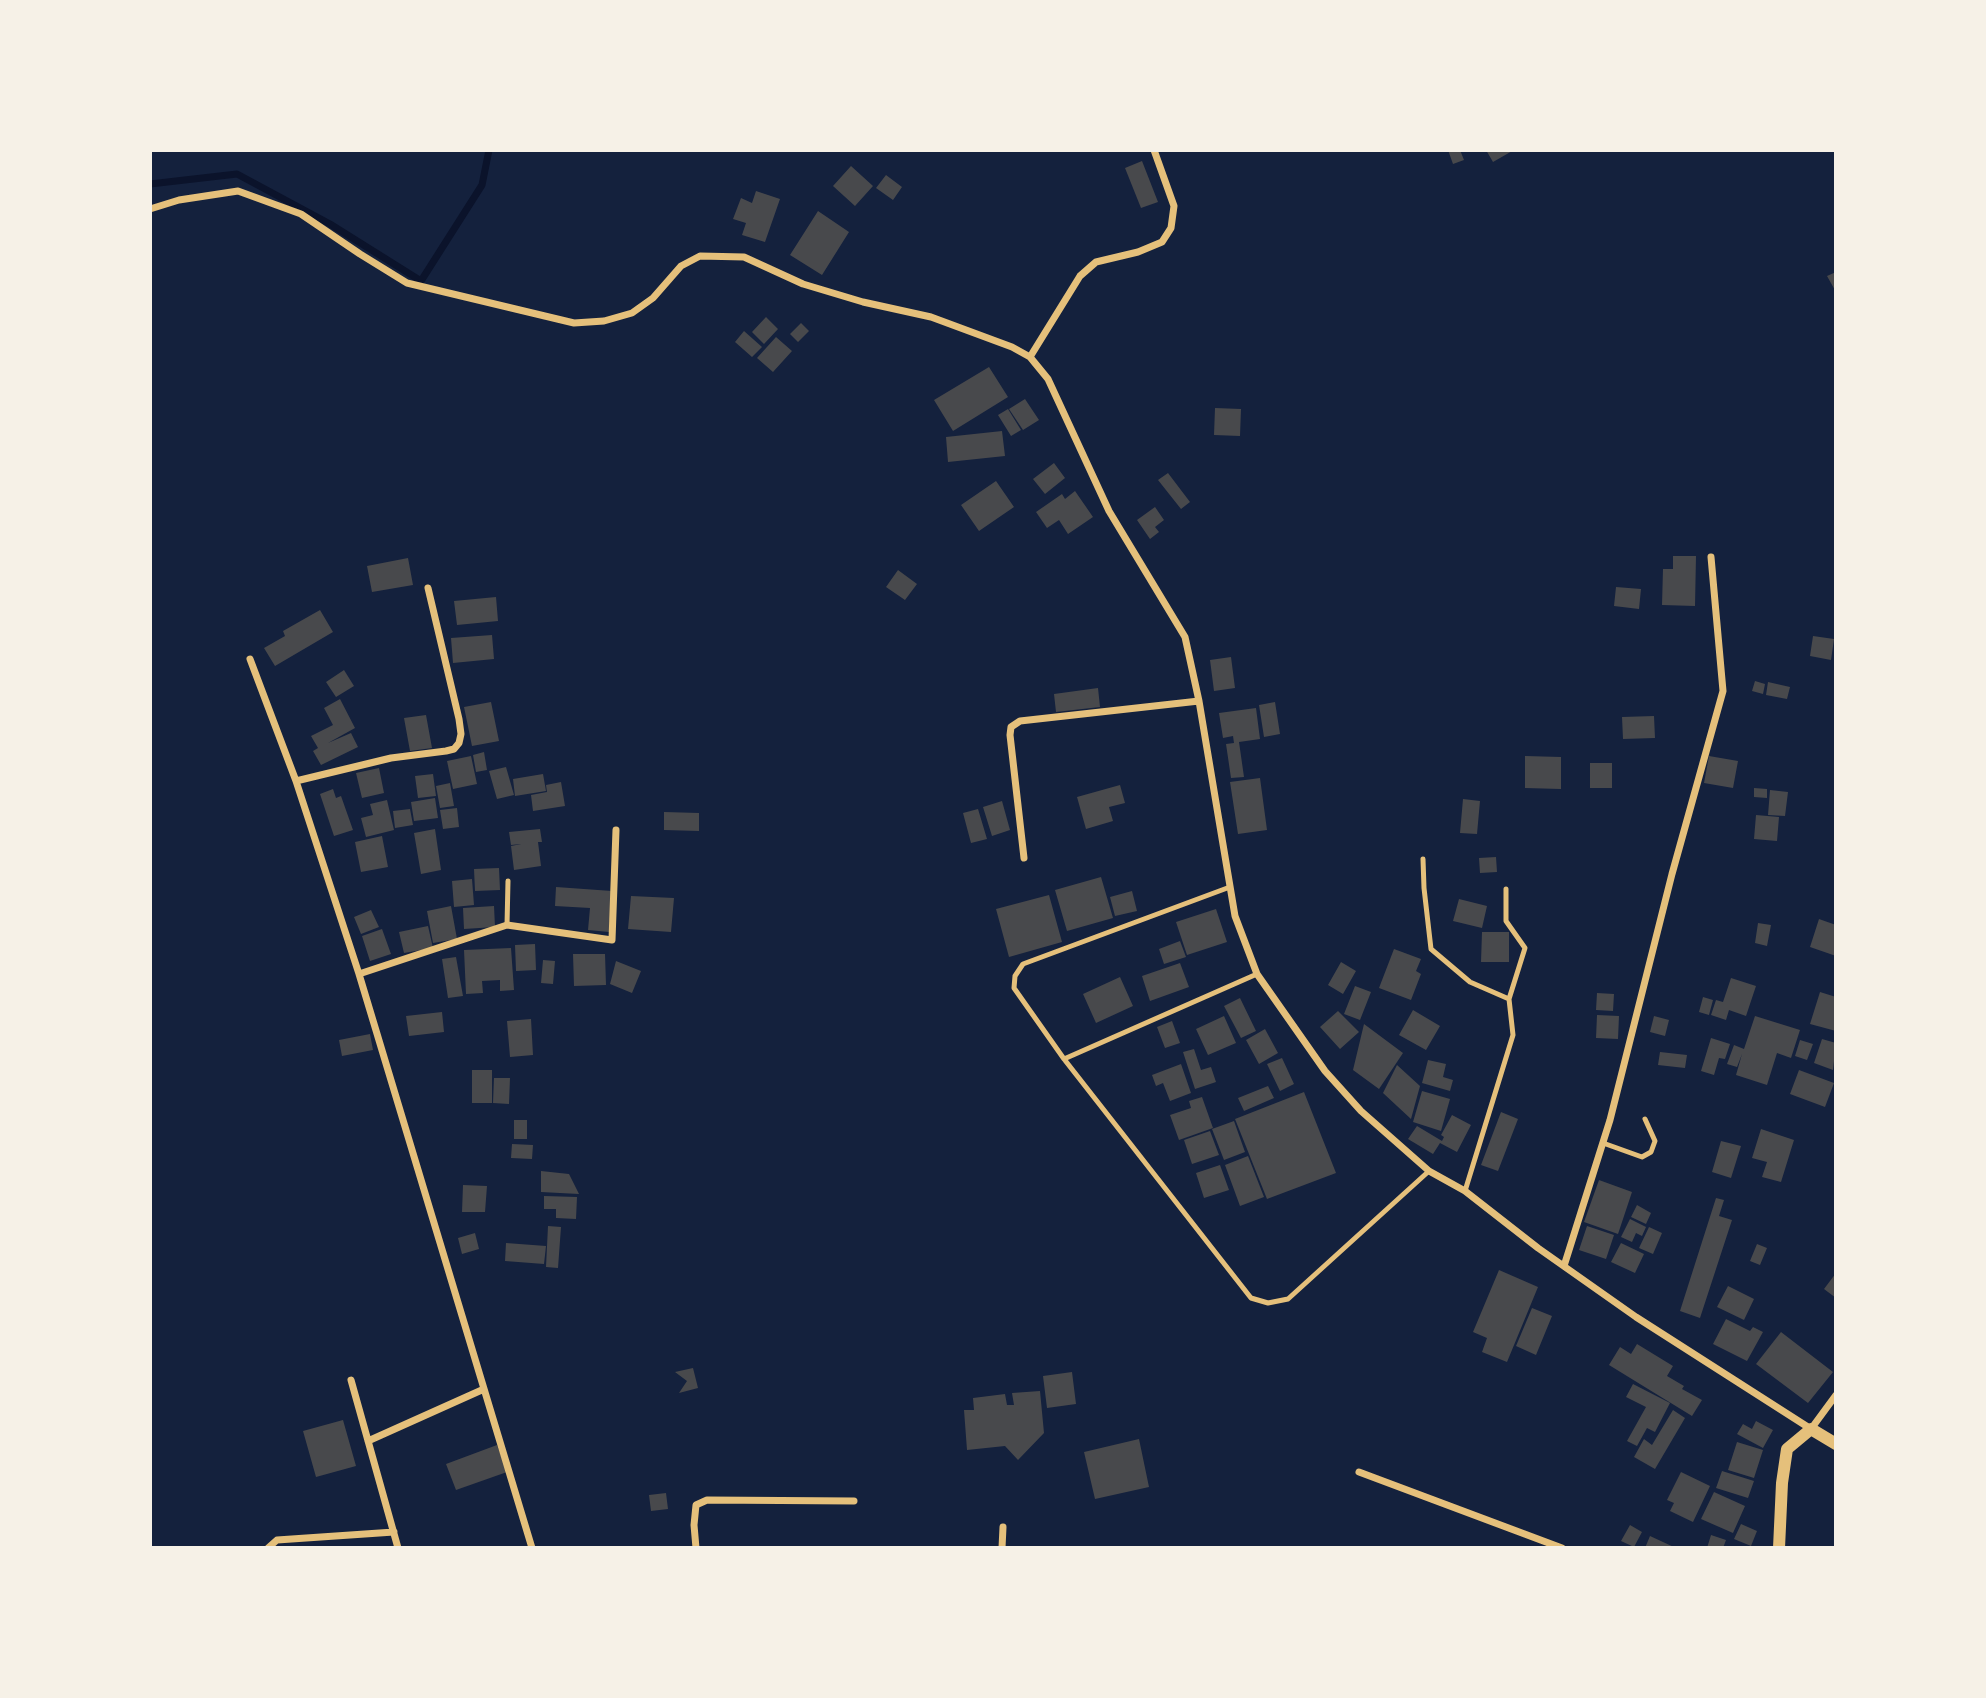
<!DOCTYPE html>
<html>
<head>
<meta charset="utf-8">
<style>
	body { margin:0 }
	#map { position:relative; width:1986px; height:1698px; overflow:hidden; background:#14213d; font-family:Commissioner,sans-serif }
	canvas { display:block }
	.frame { position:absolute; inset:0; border:152px solid #f6f1e7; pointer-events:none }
</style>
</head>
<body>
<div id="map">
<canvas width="1986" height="1698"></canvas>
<div class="frame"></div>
</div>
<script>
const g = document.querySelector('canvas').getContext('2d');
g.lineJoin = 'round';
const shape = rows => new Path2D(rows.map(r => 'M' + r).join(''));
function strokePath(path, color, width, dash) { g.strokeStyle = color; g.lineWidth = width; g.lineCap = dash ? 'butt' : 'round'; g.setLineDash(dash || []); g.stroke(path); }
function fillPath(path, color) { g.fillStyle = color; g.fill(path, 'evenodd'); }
strokePath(shape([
	[150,184,237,174,330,224,421,281,482,185,489,150]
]), '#0b132b', 7);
fillPath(shape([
	[1448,150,1460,150,1464,160,1453,164],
	[1486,150,1514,150,1493,162],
	[1142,161,1158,202,1141,208,1125,168],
	[851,166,873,186,855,206,833,186],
	[886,175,902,187,893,200,876,188],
	[756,191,780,199,765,242,742,235,746,223,733,219,741,198,752,203],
	[818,211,849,232,822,275,790,255],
	[1836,272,1836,292,1827,276],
	[766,317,778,329,764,344,752,332],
	[801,323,809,331,798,342,790,334],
	[744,331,762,347,752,357,735,342],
	[776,337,792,351,773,372,757,358],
	[989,367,1008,397,953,431,934,400],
	[1025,399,1039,420,1023,430,1009,409],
	[1215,408,1241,409,1240,436,1214,435],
	[1008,409,1021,430,1011,436,998,415],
	[1002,431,1005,456,948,462,946,437],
	[1054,463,1065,478,1045,494,1033,479],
	[1168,473,1190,502,1181,509,1158,480],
	[996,481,1014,507,979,531,961,505],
	[1075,491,1093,517,1068,534,1059,520,1047,528,1036,512,1062,494,1065,499],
	[1155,507,1164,520,1155,527,1159,532,1150,539,1137,520],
	[1673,556,1696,556,1695,606,1662,605,1663,569,1673,569],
	[408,558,413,585,372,592,367,566],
	[898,570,917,584,905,600,886,587],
	[1616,587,1641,589,1639,609,1614,606],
	[496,597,498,621,457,625,454,601],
	[320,610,333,632,275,666,264,648,285,636,283,631],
	[492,635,494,659,453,663,451,638],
	[1813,636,1834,639,1831,660,1810,656],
	[1231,657,1235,688,1214,691,1210,660],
	[344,670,354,686,336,697,326,682],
	[1755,681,1765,684,1763,694,1752,691],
	[1768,682,1790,687,1787,699,1766,695],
	[1098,688,1100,707,1056,712,1054,694],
	[340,699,355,728,328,743,351,733,358,747,321,765,313,751,318,748,311,736,333,725,324,708],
	[491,702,499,741,472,746,464,707],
	[1275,702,1280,734,1264,737,1259,705],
	[1256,708,1260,739,1239,742,1244,777,1231,778,1226,744,1234,743,1233,736,1223,738,1219,713],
	[426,715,432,748,410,751,404,718],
	[1654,716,1655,738,1623,739,1622,717],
	[484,752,487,770,476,772,473,755],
	[471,756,477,784,453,789,447,761],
	[1525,756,1561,757,1561,789,1525,788],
	[1709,756,1738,761,1733,788,1704,783],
	[1590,763,1612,763,1612,788,1590,788],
	[506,767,514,795,497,799,489,771],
	[379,768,384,793,362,798,356,773],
	[433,774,436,796,418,798,415,776],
	[543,774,546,791,515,796,513,779],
	[1260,778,1267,830,1238,834,1230,782],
	[561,782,565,806,533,811,531,795,547,792,546,785],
	[450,783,454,806,440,808,436,786],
	[1120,785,1125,803,1109,807,1113,821,1086,829,1077,797],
	[1754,788,1767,789,1767,798,1754,797],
	[333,789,336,798,341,796,353,830,334,836,320,794],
	[1770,790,1788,792,1785,816,1768,815],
	[435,798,438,818,414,821,411,802],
	[1463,799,1480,801,1477,834,1460,833],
	[387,800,394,830,366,837,361,818,373,815,370,804],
	[1002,801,1010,830,992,836,983,807],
	[457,808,459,827,443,829,440,810],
	[410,809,413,825,395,828,393,811],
	[978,809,987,839,971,843,963,813],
	[664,812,699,813,699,831,664,830],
	[1756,815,1779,817,1777,841,1754,839],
	[435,829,441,870,421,874,414,833],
	[540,829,542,842,538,842,541,866,514,870,511,846,521,844,511,845,509,832],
	[382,836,388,867,361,872,355,842],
	[1496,857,1497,872,1480,873,1479,858],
	[499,868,500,890,475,891,474,869],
	[1101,877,1113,918,1067,931,1055,890],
	[472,879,474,905,454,907,452,881],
	[556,887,612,891,609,932,588,930,590,908,555,906],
	[1132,891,1137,911,1115,916,1110,897],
	[1049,895,1062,942,1009,957,996,909],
	[631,896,674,898,671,932,628,929],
	[1459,899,1487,906,1482,928,1453,921],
	[451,906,457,939,433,943,427,911],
	[494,906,495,927,464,929,463,908],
	[1216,909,1227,942,1187,955,1176,922],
	[371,910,379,927,361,934,354,917],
	[1819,919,1836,925,1836,956,1810,947],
	[1758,923,1771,925,1767,946,1755,943],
	[428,926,433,948,404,953,399,932],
	[382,929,391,954,370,961,362,936],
	[1482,932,1509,932,1509,962,1481,962],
	[1180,941,1186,957,1164,964,1159,949],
	[535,944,536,970,516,971,515,945],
	[511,948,514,990,500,991,500,980,482,981,483,993,466,994,464,950],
	[1394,949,1421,959,1416,971,1421,974,1411,1000,1379,988],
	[573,954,605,954,606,985,574,986],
	[456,957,463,996,448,998,442,959],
	[543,960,555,961,553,984,541,983],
	[616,961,641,971,632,993,610,984],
	[1341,962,1356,971,1343,994,1328,985],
	[1180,963,1189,987,1150,1001,1142,976],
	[1120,977,1133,1006,1096,1023,1083,994],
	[1731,978,1756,986,1746,1016,1729,1010,1726,1020,1711,1015,1716,1000,1723,1002],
	[1355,986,1371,992,1360,1020,1344,1014],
	[1820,992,1836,997,1836,1031,1810,1024],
	[1597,993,1614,994,1613,1011,1596,1010],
	[1703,997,1713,1000,1709,1015,1699,1012],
	[1240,998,1256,1031,1241,1038,1224,1006],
	[1413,1010,1440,1026,1426,1050,1399,1035],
	[1338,1011,1359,1032,1340,1049,1320,1027],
	[442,1012,444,1032,409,1036,406,1016],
	[1597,1015,1619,1016,1618,1039,1596,1038],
	[1224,1016,1236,1043,1208,1055,1196,1029],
	[1654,1016,1669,1020,1665,1036,1650,1032],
	[1755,1016,1800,1030,1791,1058,1777,1053,1767,1085,1736,1075,1742,1054,1737,1067,1727,1064,1734,1045,1744,1049],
	[531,1019,533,1055,510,1057,507,1021],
	[1172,1021,1180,1043,1165,1048,1157,1027],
	[1364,1024,1403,1053,1379,1089,1353,1070],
	[1265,1029,1278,1053,1259,1064,1246,1040],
	[370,1034,373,1050,342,1056,339,1040],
	[1711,1038,1730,1044,1725,1059,1719,1058,1714,1075,1701,1071],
	[1822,1039,1836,1043,1833,1070,1814,1063],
	[1800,1040,1813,1044,1807,1060,1795,1056],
	[1194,1049,1201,1070,1211,1067,1216,1082,1195,1089,1183,1052],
	[1660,1052,1687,1055,1685,1068,1658,1065],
	[1282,1058,1294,1084,1280,1091,1267,1064],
	[1428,1060,1446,1064,1443,1077,1453,1080,1450,1091,1422,1083],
	[1181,1064,1191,1093,1170,1101,1163,1083,1156,1086,1152,1075],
	[1397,1065,1420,1086,1411,1119,1383,1093],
	[472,1070,492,1070,492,1103,472,1103],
	[1799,1070,1834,1083,1825,1107,1790,1094],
	[494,1078,510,1078,509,1104,493,1103],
	[1268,1086,1274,1098,1244,1111,1238,1098],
	[1422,1091,1450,1099,1441,1131,1413,1122],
	[1304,1092,1336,1173,1267,1199,1235,1119],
	[1202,1097,1213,1128,1179,1140,1170,1115,1191,1108,1189,1101],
	[1501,1112,1518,1119,1498,1171,1481,1165],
	[1452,1115,1471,1125,1457,1152,1440,1143,1433,1154,1408,1139,1417,1126,1442,1141,1444,1137,1441,1135],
	[514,1120,527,1120,527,1139,514,1139],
	[1234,1121,1245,1152,1224,1160,1212,1129],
	[1761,1129,1794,1140,1781,1182,1762,1177,1767,1162,1752,1158],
	[1210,1131,1219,1155,1192,1164,1184,1140],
	[1721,1141,1741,1146,1731,1178,1712,1172],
	[512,1144,533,1145,532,1159,511,1158],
	[1248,1156,1264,1197,1240,1206,1225,1165],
	[1220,1165,1229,1190,1204,1198,1196,1173],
	[541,1171,569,1174,579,1194,541,1192],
	[1599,1180,1632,1192,1618,1234,1584,1222],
	[463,1185,487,1186,485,1212,462,1212],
	[544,1196,577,1197,576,1219,556,1218,556,1209,544,1209],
	[1716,1198,1724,1200,1719,1216,1732,1220,1700,1318,1680,1311],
	[1637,1205,1651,1213,1646,1224,1631,1217],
	[1630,1219,1646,1227,1642,1236,1636,1233,1632,1242,1621,1237],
	[548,1226,561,1227,558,1268,546,1267],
	[1587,1226,1614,1235,1606,1259,1579,1250],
	[1649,1227,1662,1233,1653,1254,1639,1248],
	[475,1233,479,1249,462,1254,458,1238],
	[506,1243,546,1246,544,1264,505,1261],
	[1621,1243,1644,1254,1635,1273,1611,1262],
	[1757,1244,1767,1248,1760,1265,1750,1261],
	[1499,1270,1538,1287,1507,1362,1482,1352,1487,1338,1473,1332],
	[1836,1273,1836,1298,1824,1289],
	[1728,1286,1754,1299,1744,1320,1717,1307],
	[1532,1308,1552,1316,1536,1355,1516,1346],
	[1726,1319,1750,1331,1753,1327,1763,1332,1747,1361,1713,1344],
	[1781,1332,1833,1372,1808,1403,1756,1364],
	[1637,1344,1673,1366,1667,1376,1684,1386,1682,1389,1702,1400,1692,1416,1609,1365,1620,1347,1631,1354],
	[693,1368,698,1388,679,1393,687,1381,675,1372],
	[1072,1372,1076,1404,1047,1408,1043,1376],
	[1633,1384,1670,1403,1655,1432,1647,1428,1637,1446,1627,1441,1646,1407,1626,1397],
	[1040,1391,1044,1433,1018,1460,1005,1446,967,1450,964,1410,974,1410,973,1398,1005,1394,1007,1405,1014,1405,1012,1393],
	[1673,1410,1685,1418,1655,1469,1634,1457,1644,1439,1652,1445],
	[343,1420,356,1466,316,1477,303,1431],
	[1756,1421,1773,1430,1763,1448,1737,1434,1743,1424,1752,1429],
	[1139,1439,1149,1487,1095,1499,1084,1452],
	[1737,1442,1763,1450,1754,1478,1728,1470],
	[497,1445,507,1472,456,1490,446,1464],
	[1722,1471,1754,1481,1748,1498,1716,1488],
	[1681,1472,1710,1486,1693,1522,1670,1511,1674,1503,1667,1500],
	[1714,1492,1745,1506,1733,1533,1701,1519],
	[666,1493,668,1509,651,1511,649,1495],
	[1741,1524,1757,1531,1751,1546,1734,1539],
	[1630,1525,1642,1532,1634,1547,1621,1541],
	[1711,1535,1726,1540,1723,1548,1707,1548],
	[1650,1536,1676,1548,1645,1548]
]), '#48494c');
strokePath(shape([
	[1423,859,1424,888,1431,949,1470,982,1509,999,1513,1035,1465,1191],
	[1230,887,1023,964,1015,976,1014,988,1064,1059,1251,1298,1268,1303,1288,1299,1429,1171],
	[1506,889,1506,921,1525,948,1509,999],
	[507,925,508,881],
	[1064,1059,1257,974],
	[1603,1143,1642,1157,1651,1152,1655,1141,1645,1119]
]), '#e5c07b', 5);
strokePath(shape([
	[150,209,179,200,238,191,301,214,360,254,407,283,574,323,604,321,632,313,653,298,681,266,700,256,744,257,803,284,863,302,931,317,1012,347,1030,357,1048,379,1109,511,1185,637,1199,701,1235,916,1257,974,1325,1071,1361,1111,1429,1171,1465,1191,1538,1248,1636,1317,1811,1429,1836,1395],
	[1030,357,1080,276,1096,262,1138,252,1162,242,1171,228,1174,206,1154,150],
	[250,659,296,781,359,974,532,1548],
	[296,781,391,758,446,751,454,749,459,743,461,734,459,719,428,588],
	[1024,858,1010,735,1011,727,1020,721,1199,701],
	[359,974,507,925,612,940,616,830],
	[1564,1266,1610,1120,1672,874,1723,691,1711,557],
	[351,1380,398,1548],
	[368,1441,484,1389],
	[1359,1472,1562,1548],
	[268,1548,277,1540,394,1532],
	[696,1548,694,1525,696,1505,707,1500,854,1501],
	[1002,1548,1003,1527]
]), '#e5c07b', 7);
strokePath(shape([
	[1779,1548,1782,1483,1787,1449,1811,1429,1836,1444]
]), '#e5c07b', 12);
</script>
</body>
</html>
